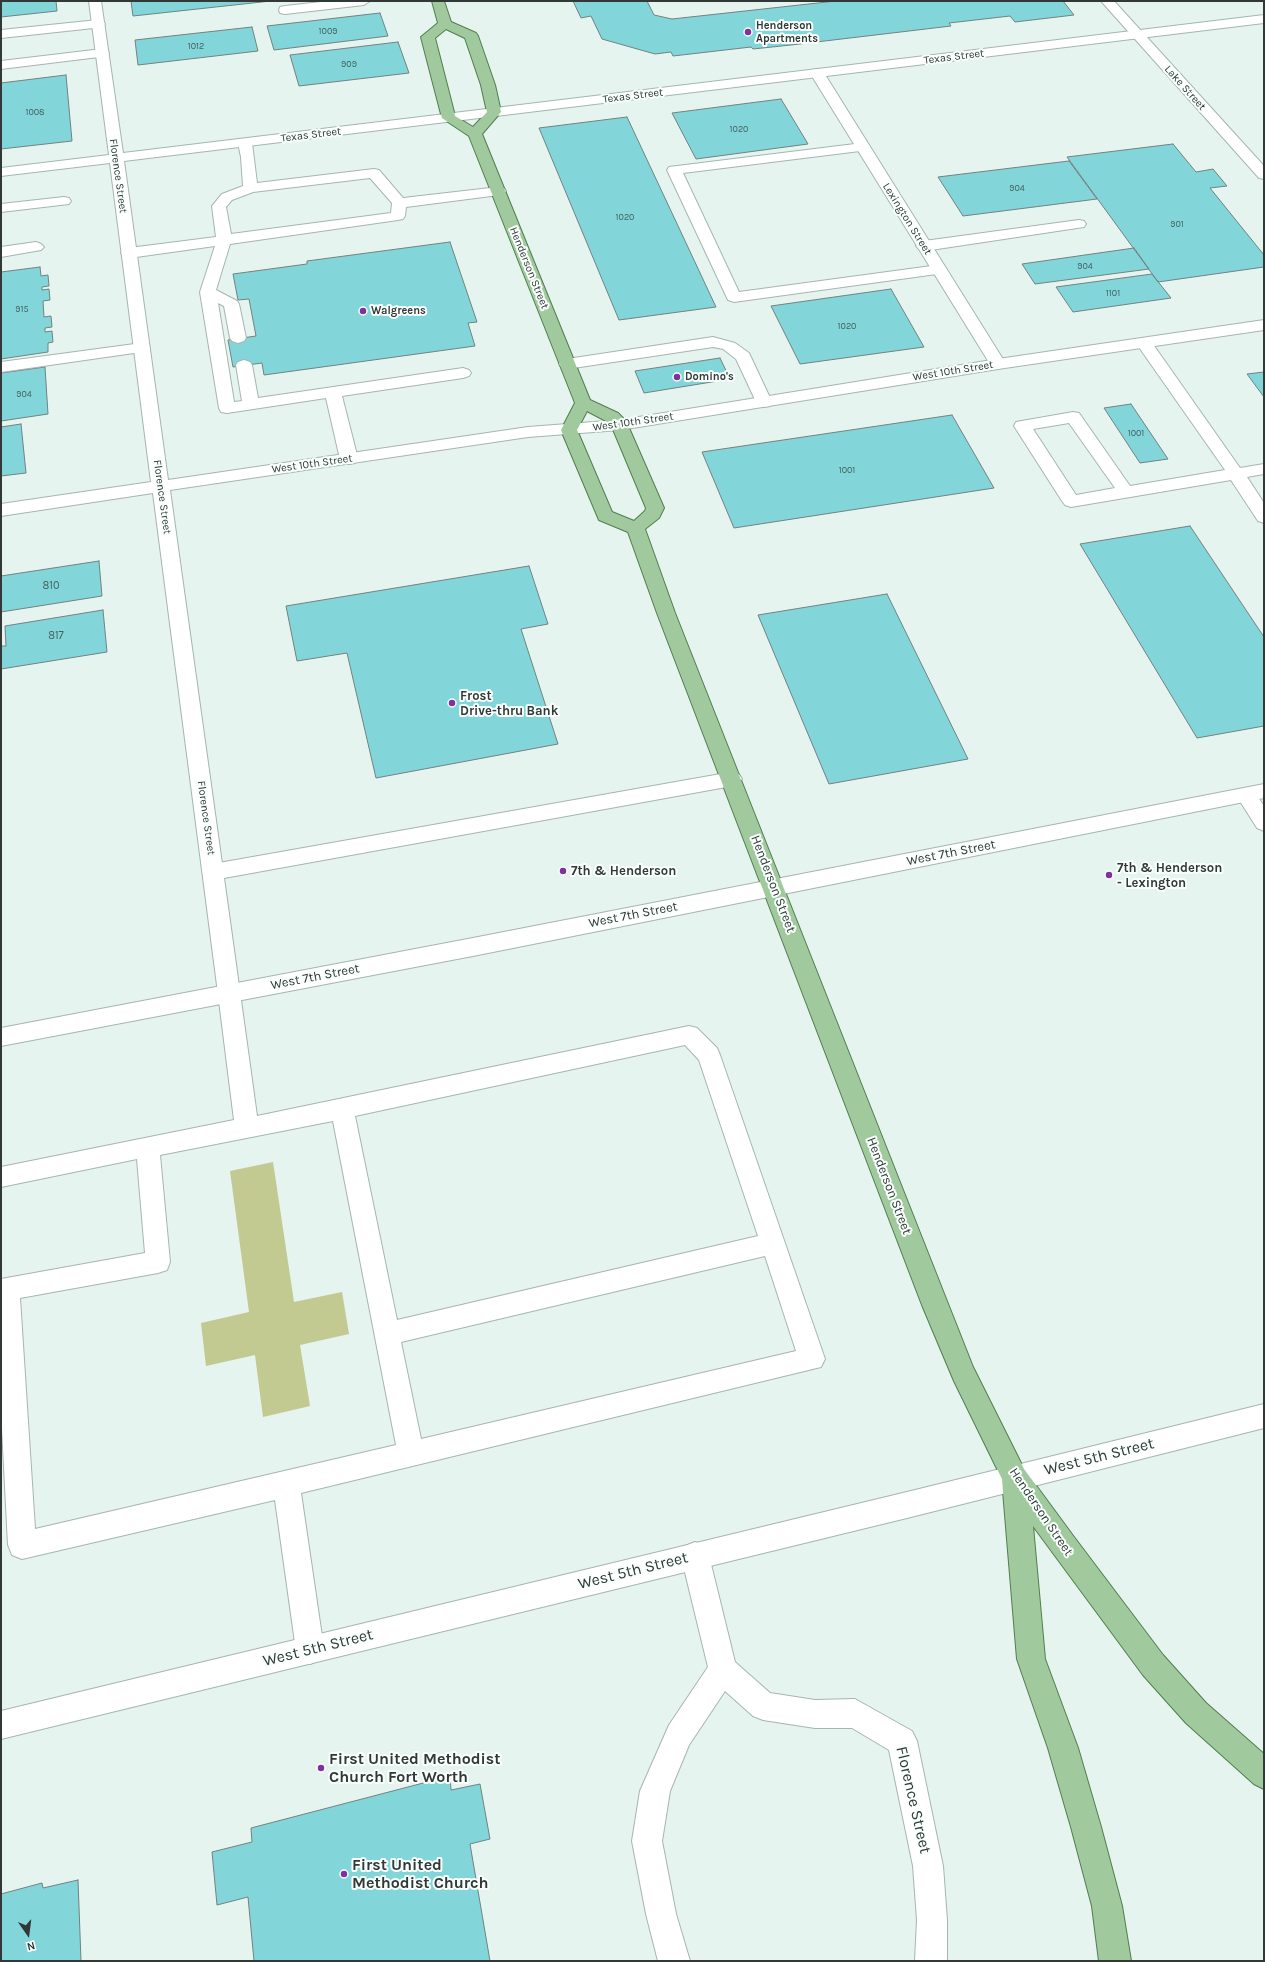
<!DOCTYPE html>
<html>
<head>
<meta charset="utf-8">
<style>
	body { margin:0 }
	#map { position:relative; width:1265px; height:1962px; overflow:hidden; background:#e5f4ee; font-family:Karla,sans-serif }
	canvas { display:block }
	.frame { position:absolute; inset:0; border:2px solid #323835; pointer-events:none }
	.north { position:absolute; left:8px; top:1914px; width:40px; height:40px; -webkit-text-stroke:3px #f9fffc; paint-order:stroke; rotate:166deg; font-size:11px; font-weight:700; line-height:16px; text-align:center; color:#323835 }
	.north::after { content:''; display:block; margin:auto; width:14px; height:18px; background:#323835; clip-path:polygon(50% 0,100% 100%,50% 72%,0 100%) }
</style>
</head>
<body>
<div id="map">
<canvas width="1265" height="1962"></canvas>
<div class="frame"></div>
<div class="north">N</div>
</div>
<script>
const g = document.querySelector('canvas').getContext('2d');
g.lineJoin = 'round';
function fillPath(path, color) { g.fillStyle = color; g.fill(path, 'evenodd'); }
const shape = rows => new Path2D(rows.map(r => 'M' + r).join(''));
function strokePath(path, color, width, dash) { g.strokeStyle = color; g.lineWidth = width; g.lineCap = dash ? 'butt' : 'round'; g.setLineDash(dash || []); g.stroke(path); }
function write(font, color, halo, rows, align = 'center') {
  g.font = font + ' Karla,sans-serif'; g.lineWidth = 4; g.setLineDash([]); g.textBaseline = 'middle'; g.strokeStyle = halo; g.fillStyle = color; for (const [text, x, y, turn = 0] of rows) {
    g.save(); g.translate(x, y); g.rotate((+turn || 0) * Math.PI / 180); g.textAlign = isNaN(turn) ? turn : align; if (halo) g.strokeText(text, 0, 0); g.fillText(text, 0, 0); g.restore();
  }
}
fillPath(shape([
	[273,1162,294,1302,342,1292,349,1334,300,1345,310,1406,263,1417,255,1355,206,1366,201,1323,249,1312,230,1171]
]), '#c2c991');
const building = shape([
	[1,1,56,1,57,11,1,17,1,1],
	[131,1,271,1,133,16,131,1],
	[573,1,647,1,654,15,672,19,836,1,1063,1,1074,15,1015,22,1010,16,949,23,951,26,791,45,753,49,751,47,673,56,671,52,655,54,602,39,591,16,581,18,573,1],
	[380,13,388,36,274,50,267,26,380,13],
	[252,27,258,51,138,65,135,40,252,27],
	[398,42,409,73,299,86,290,55,398,42],
	[66,75,72,141,1,149,1,83,66,75],
	[781,99,808,144,696,159,672,113,781,99],
	[627,117,716,307,619,320,539,128,627,117],
	[1173,144,1196,172,1213,169,1227,186,1210,188,1264,255,1264,267,1158,282,1067,157,1173,144],
	[1069,161,1097,199,963,216,938,177,1069,161],
	[450,242,477,322,468,323,475,346,264,375,262,363,233,367,228,340,256,336,249,299,238,300,233,274,307,264,307,261,450,242],
	[1134,248,1149,269,1035,284,1022,264,1134,248],
	[40,267,41,276,48,275,49,286,42,287,42,290,49,289,50,300,43,301,44,317,51,316,52,327,45,328,45,332,52,331,53,342,48,343,48,352,1,359,1,272,40,267],
	[1152,274,1171,298,1073,312,1056,287,1152,274],
	[891,289,924,347,800,364,771,306,891,289],
	[720,358,730,379,644,393,635,371,720,358],
	[45,367,48,414,1,421,1,373,45,367],
	[1264,372,1264,397,1247,374,1264,372],
	[1131,404,1168,459,1140,463,1104,408,1131,404],
	[952,415,994,488,734,528,702,452,952,415],
	[21,424,26,473,1,476,1,427,21,424],
	[1190,526,1264,637,1264,726,1197,738,1080,544,1190,526],
	[99,561,102,596,1,612,1,576,99,561],
	[529,566,548,624,521,629,558,744,376,778,347,653,297,661,286,606,529,566],
	[887,594,968,759,829,784,758,615,887,594],
	[103,610,107,652,1,669,1,646,6,646,5,626,103,610],
	[450,1776,451,1790,480,1784,490,1839,470,1844,490,1961,254,1961,248,1897,217,1905,212,1852,252,1842,251,1828,450,1776],
	[78,1880,81,1961,1,1961,1,1894,42,1883,43,1888,78,1880]
]);
fillPath(building, '#82d6da');
strokePath(building, '#728181', 1);
const service = shape([
	[330,1,370,1,364,5,285,14,280,13,279,10,280,7,285,6,330,1],
	[98,20,103,21,105,24,103,27,1,38,1,30,98,20],
	[102,49,107,50,109,53,107,56,1,69,1,61,102,49],
	[245,139,250,140,252,143,257,183,374,169,379,170,403,198,499,187,504,188,506,191,504,194,499,195,406,207,405,216,403,219,398,220,230,244,216,290,237,301,239,304,246,338,244,341,238,343,232,341,230,338,224,306,218,303,234,402,242,401,236,365,238,362,244,360,250,362,252,365,258,398,463,368,469,370,471,373,469,376,463,378,342,396,358,459,355,463,349,464,343,463,340,459,326,398,227,413,221,412,219,408,200,292,215,246,129,258,124,256,121,253,124,250,129,248,216,237,212,206,222,194,243,186,241,157,238,143,240,140,245,139],
	[370,178,392,203,391,213,231,234,226,207,232,200,253,192,370,178],
	[863,143,868,144,870,147,868,150,683,173,739,292,939,265,944,267,947,270,944,273,734,302,728,300,667,170,669,167,863,143],
	[64,197,69,198,71,201,69,204,1,212,1,204,64,197],
	[1079,220,1084,221,1086,224,1084,227,924,251,919,249,916,246,919,243,924,241,1079,220],
	[36,242,41,244,44,247,41,250,1,257,1,247,36,242],
	[713,337,735,343,749,353,772,402,770,406,764,407,758,406,736,359,723,349,713,347,567,369,561,367,559,364,561,361,567,359,713,337],
	[1144,338,1150,340,1240,468,1264,464,1264,474,1247,477,1264,503,1264,523,1258,521,1231,480,1071,507,1065,505,1062,501,1014,426,1016,422,1073,412,1079,413,1130,486,1225,470,1136,343,1138,340,1144,338],
	[1069,423,1115,488,1076,495,1033,429,1069,423],
	[142,343,148,345,150,348,148,351,1,372,1,362,142,343],
	[732,772,739,774,742,779,739,784,732,786,213,880,206,878,203,872,206,866,213,864,732,772],
	[229,984,237,987,240,993,257,1116,689,1026,697,1028,717,1048,720,1055,825,1359,821,1367,301,1493,324,1650,320,1660,310,1664,300,1660,296,1650,275,1500,22,1559,12,1555,8,1545,1,1409,1,1279,145,1253,137,1159,1,1187,1,1167,234,1120,218,993,221,987,229,984],
	[685,1045,699,1060,758,1236,397,1320,355,1116,685,1045],
	[333,1121,396,1445,35,1529,20,1298,158,1273,167,1270,170,1262,160,1155,333,1121],
	[765,1256,796,1351,421,1439,401,1342,765,1256],
	[695,1542,705,1546,709,1556,735,1662,770,1693,815,1700,855,1699,912,1731,917,1741,943,1866,947,1920,947,1961,915,1961,917,1920,913,1866,889,1750,852,1728,815,1728,763,1720,753,1716,725,1691,689,1745,670,1791,662,1841,676,1914,690,1961,658,1961,646,1914,632,1841,640,1791,669,1725,708,1667,681,1556,685,1546,695,1542]
]);
const minor = shape([
	[1101,1,1114,1,1264,166,1264,179,1259,178,1101,1],
	[817,69,822,70,824,73,1006,364,1004,367,998,369,992,367,990,364,810,73,812,70,817,69],
	[1246,788,1253,790,1264,806,1264,831,1257,828,1236,795,1239,790,1246,788]
]);
const tertiary = shape([
	[89,1,101,1,123,153,1264,15,1264,23,124,161,168,480,528,427,620,420,998,359,1264,320,1264,330,998,369,620,430,528,437,170,490,240,993,237,999,229,1002,221,999,218,993,153,493,1,516,1,504,151,482,110,163,1,176,1,168,109,155,89,1],
	[1264,1404,1264,1428,911,1517,1,1739,1,1711,911,1491,1264,1404]
]);
const secondary = shape([
	[1264,784,1264,798,478,955,1,1046,1,1028,478,937,1264,784]
]);
const primary = shape([
	[432,1,444,1,451,22,476,33,478,36,495,85,501,112,482,134,590,400,618,413,626,421,664,508,659,518,645,529,675,613,973,1367,1024,1469,1074,1537,1163,1655,1206,1703,1264,1754,1264,1789,1254,1784,1186,1723,1143,1675,1033,1526,1045,1659,1078,1748,1101,1827,1122,1906,1131,1961,1099,1961,1092,1906,1071,1827,1048,1748,1017,1659,1002,1479,954,1381,922,1305,657,613,628,532,599,520,561,430,575,403,469,136,442,118,421,37,438,23,432,1],
	[446,29,465,38,481,85,487,112,473,127,455,116,435,38,446,29],
	[587,411,606,421,612,427,646,508,645,511,634,521,612,512,577,430,587,411]
]);
strokePath(service, '#a7b5af', 2);
strokePath(minor, '#a7b5af', 2);
strokePath(tertiary, '#a7b5af', 2);
strokePath(secondary, '#a7b5af', 2);
strokePath(primary, '#507f4e', 2);
fillPath(service, '#fff');
fillPath(minor, '#fff');
fillPath(tertiary, '#fff');
fillPath(secondary, '#fff');
fillPath(primary, '#a0c99d');
for (const [x, y, r, color] of [
	[748,32,4,"#7f30a1"],
	[363,311,4,"#7f30a1"],
	[677,377,4,"#7f30a1"],
	[452,703,4,"#7f30a1"],
	[563,871,4,"#7f30a1"],
	[1109,875,4,"#7f30a1"],
	[321,1768,4,"#7f30a1"],
	[344,1874,4,"#7f30a1"]
]) { const dot = new Path2D(); dot.arc(x, y, r, 0, 2 * Math.PI); g.fillStyle = color; g.fill(dot); strokePath(dot, '#f9fffc', 1.5); }
write('9px', '#46605e', null, [
	["1009",328,31],
	["1012",196,46],
	["909",349,64],
	["1008",35,112],
	["1020",739,129],
	["904",1017,188],
	["1020",625,217],
	["901",1177,224],
	["904",1085,266],
	["1101",1113,293],
	["915",22,309],
	["1020",847,326],
	["904",24,394],
	["1001",1136,433],
	["1001",847,470]
]);
write('bold 11px', '#323835', '#f9fffc', [
	["Henderson",756,26],
	["Apartments",756,39],
	["Walgreens",371,311],
	["Domino's",685,377]
], 'left');
write('11px', '#323835', '#f9fffc', [
	["Texas Street",954,57,-7],
	["Lake Street",1185,88,48],
	["Texas Street",633,96,-7],
	["Texas Street",311,135,-7],
	["Florence Street",118,176,82],
	["Lexington Street",907,219,58],
	["Henderson Street",529,268,68],
	["West 10th Street",953,371,-9],
	["West 10th Street",633,422,-8],
	["West 10th Street",312,464,-8],
	["Florence Street",162,497,82],
	["Florence Street",206,818,82]
]);
write('11px', '#46605e', null, [
	["810",51,586],
	["817",56,636]
]);
write('bold 13px', '#323835', '#f9fffc', [
	["Frost",460,696],
	["Drive-thru Bank",460,711],
	["7th & Henderson",1117,868],
	["- Lexington",1117,883],
	["7th & Henderson",571,871]
], 'left');
write('13px', '#323835', '#f9fffc', [
	["West 7th Street",951,853,-11],
	["Henderson Street",773,884,69],
	["West 7th Street",633,915,-11],
	["West 7th Street",315,977,-11],
	["Henderson Street",889,1186,69],
	["Henderson Street",1041,1512,56]
]);
write('16px', '#323835', '#f9fffc', [
	["West 5th Street",1099,1457,-14],
	["West 5th Street",633,1571,-14],
	["West 5th Street",318,1648,-14],
	["Florence Street",913,1800,77]
]);
write('bold 16px', '#323835', '#f9fffc', [
	["First United Methodist",329,1759],
	["Church Fort Worth",329,1777],
	["First United",352,1865],
	["Methodist Church",352,1883]
], 'left');
</script>
</body>
</html>
